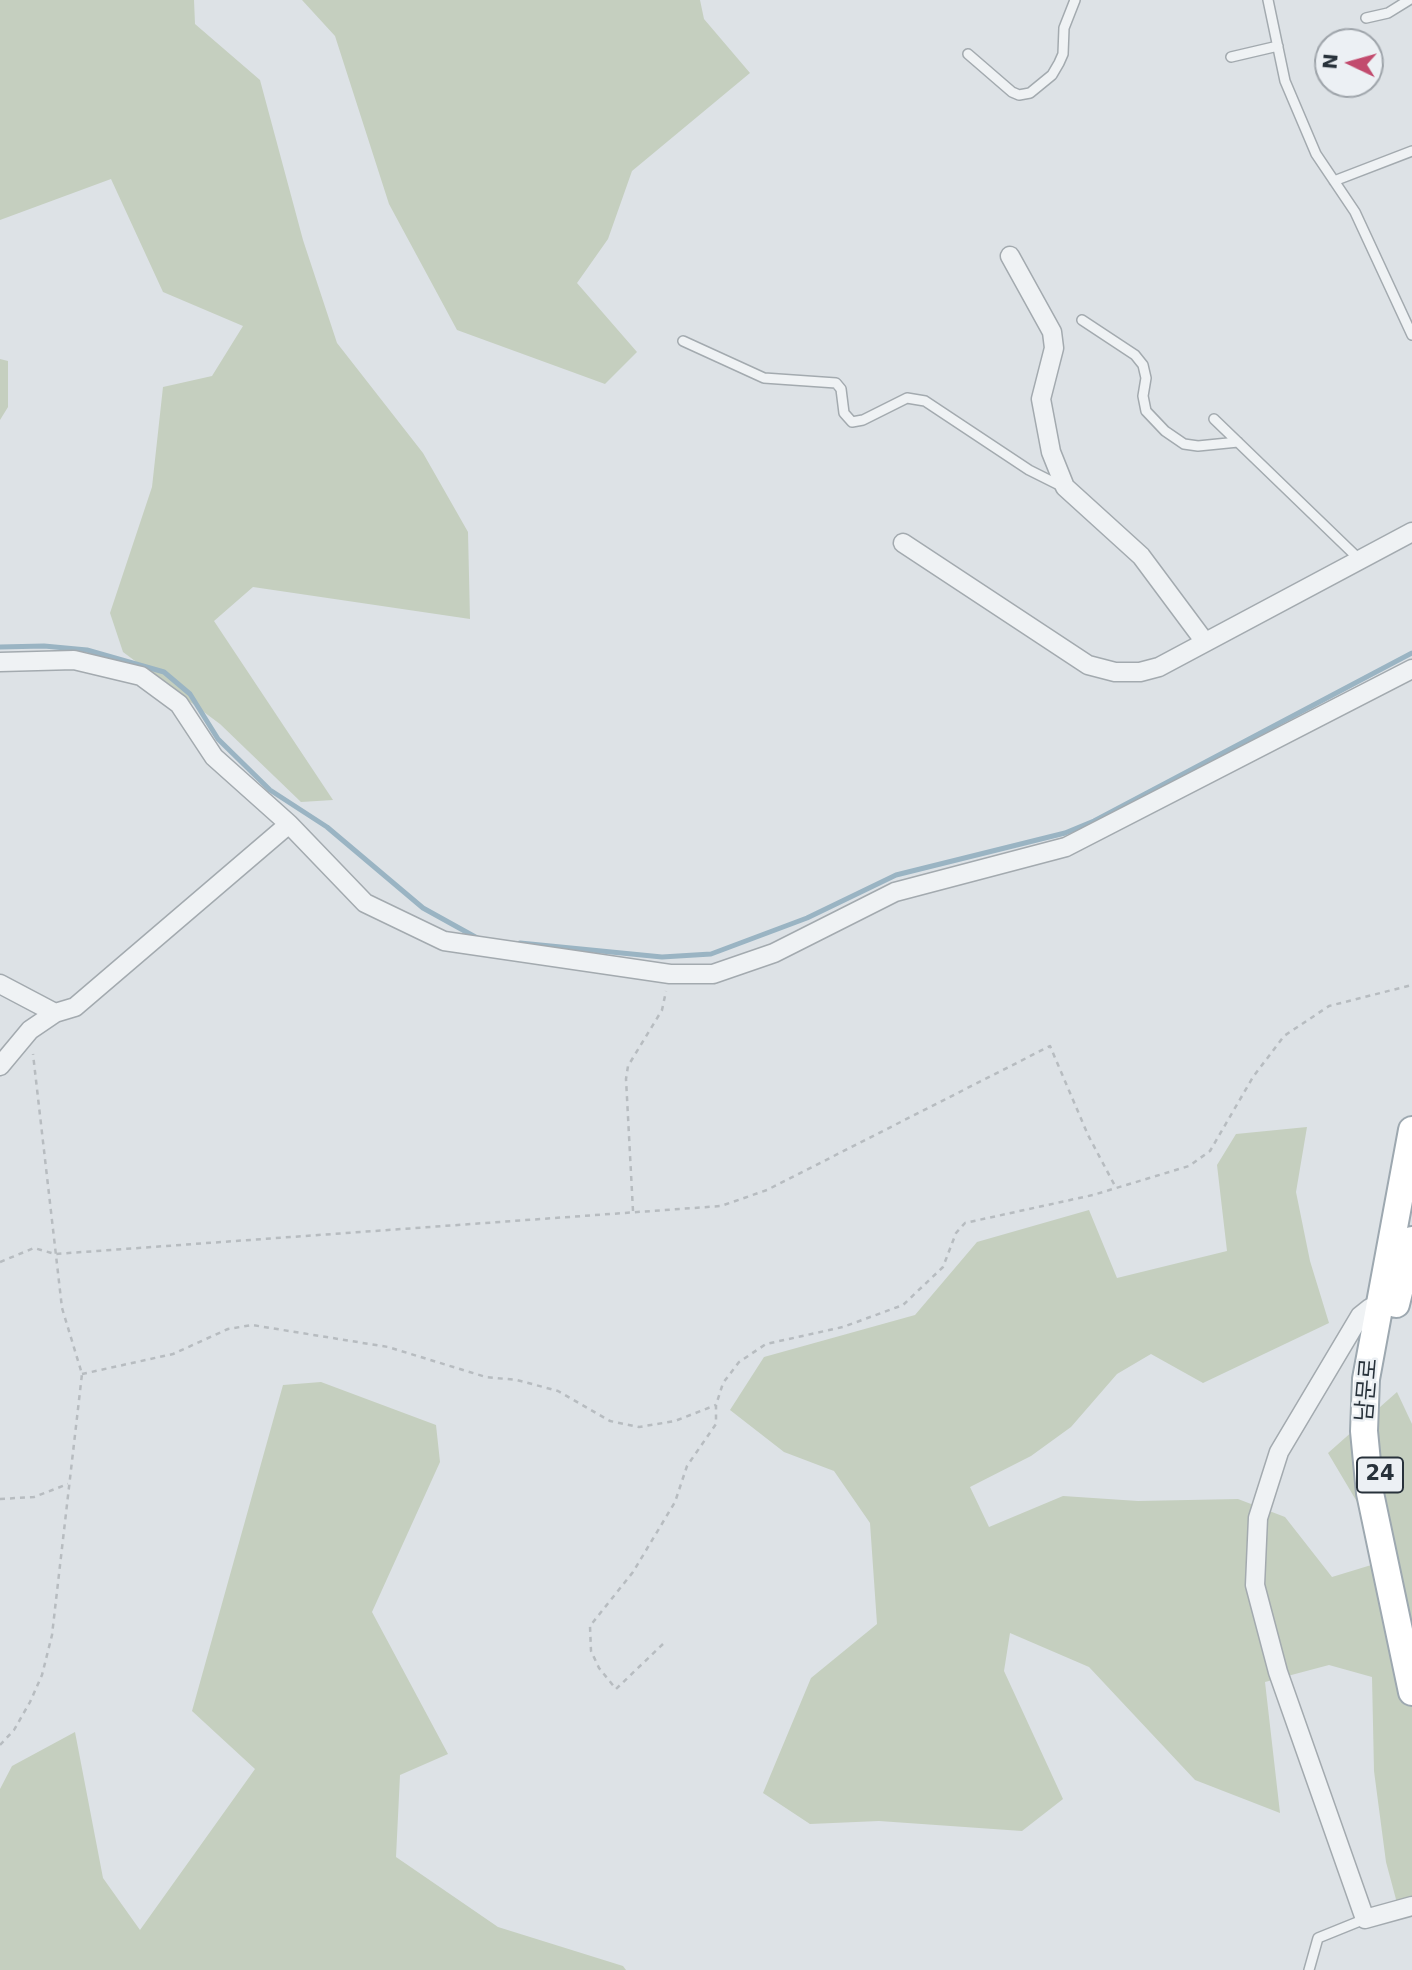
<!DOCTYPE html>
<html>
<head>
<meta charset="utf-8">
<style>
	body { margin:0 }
	#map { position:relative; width:1412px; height:1970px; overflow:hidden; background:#dde2e6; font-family:"DejaVu Sans",sans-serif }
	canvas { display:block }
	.north { position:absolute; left:1314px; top:28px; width:70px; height:70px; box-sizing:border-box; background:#ecf0f4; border:2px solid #9ea4aa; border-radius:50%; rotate:275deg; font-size:19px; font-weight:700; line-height:28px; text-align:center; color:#28323b }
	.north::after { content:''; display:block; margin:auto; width:24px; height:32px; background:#c24b6e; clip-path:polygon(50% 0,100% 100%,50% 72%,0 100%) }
</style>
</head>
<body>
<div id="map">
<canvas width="1412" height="1970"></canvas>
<div class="north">N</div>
</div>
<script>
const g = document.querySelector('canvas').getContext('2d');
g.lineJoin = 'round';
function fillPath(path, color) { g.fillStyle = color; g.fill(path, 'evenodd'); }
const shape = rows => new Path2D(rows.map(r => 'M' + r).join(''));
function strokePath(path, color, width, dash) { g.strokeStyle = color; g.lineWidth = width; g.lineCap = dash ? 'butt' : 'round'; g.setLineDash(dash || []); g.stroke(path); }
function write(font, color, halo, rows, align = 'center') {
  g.font = font + ' "DejaVu Sans","Noto Sans KR",sans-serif'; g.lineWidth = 5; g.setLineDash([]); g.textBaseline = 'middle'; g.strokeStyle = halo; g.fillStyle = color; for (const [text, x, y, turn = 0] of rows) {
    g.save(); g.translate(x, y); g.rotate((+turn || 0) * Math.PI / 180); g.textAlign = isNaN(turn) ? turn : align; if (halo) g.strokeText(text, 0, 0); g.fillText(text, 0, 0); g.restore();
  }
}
fillPath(shape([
	[0,0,194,0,195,24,260,80,303,240,337,343,423,453,468,532,470,619,253,587,214,621,333,800,301,802,220,724,123,652,110,613,152,487,163,387,212,376,243,326,163,292,111,179,0,220],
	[302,0,700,0,704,19,750,73,632,171,608,239,577,283,637,352,605,384,457,330,389,204,335,36],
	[0,359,8,361,8,407,0,420],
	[1307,1127,1296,1192,1310,1261,1329,1323,1203,1383,1151,1354,1117,1374,1071,1427,1031,1456,970,1487,989,1527,1063,1496,1138,1501,1238,1499,1285,1517,1332,1577,1391,1559,1328,1453,1397,1392,1412,1424,1412,1915,1401,1918,1386,1862,1374,1771,1372,1677,1329,1665,1265,1682,1280,1813,1195,1780,1089,1667,1010,1633,1004,1671,1063,1799,1022,1831,879,1821,810,1824,763,1793,811,1678,877,1624,870,1523,834,1471,784,1452,730,1410,764,1357,915,1315,977,1242,1089,1210,1117,1278,1227,1251,1217,1165,1236,1134],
	[321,1382,436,1425,440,1462,372,1612,448,1754,400,1775,396,1857,498,1927,623,1966,626,1970,0,1970,0,1789,12,1766,75,1732,103,1878,140,1930,255,1769,192,1711,283,1385]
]), '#c5cfbf');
strokePath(shape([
	[0,647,44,646,87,650,164,672,190,694,218,739,270,790,327,827,423,908,479,939],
	[520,943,662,957,711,954,807,918,896,875,1065,833,1094,821,1412,653]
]), '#9ab4c3', 5);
const lane = shape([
	[1268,0,1285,81,1316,154,1355,212,1412,335],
	[1366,18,1388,13,1409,0],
	[968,54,1012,92,1019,95,1030,93,1052,75,1059,63,1063,54,1064,28,1075,0],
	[1231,57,1278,46],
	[1334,181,1412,151],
	[1082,320,1135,355,1143,365,1146,378,1143,396,1146,411,1165,431,1184,444,1198,446,1238,442],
	[683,341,764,378,836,383,841,389,844,413,852,422,863,420,907,398,925,401,1029,470,1063,487],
	[1214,419,1359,559],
	[1309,1970,1318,1938,1365,1919]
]);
const street = shape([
	[1010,256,1052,332,1054,348,1041,399,1051,452,1065,487,1141,556,1205,642],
	[903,543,1088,665,1115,672,1140,672,1159,667,1412,532],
	[0,662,74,660,141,676,179,704,214,757,289,824],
	[0,984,55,1013],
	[0,1066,30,1030,55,1013,75,1007,289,824,365,903,444,941,670,974,713,974,774,953,895,892,1066,847,1412,669],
	[1386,1308,1370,1308,1360,1316,1279,1452,1258,1518,1255,1585,1278,1672,1365,1919,1412,1906]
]);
const primary = shape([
	[1412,1130,1366,1379,1364,1431,1370,1493,1412,1692],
	[1396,1304,1412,1240]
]);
strokePath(lane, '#a3aaaf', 12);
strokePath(street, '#a3aaaf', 21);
strokePath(primary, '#9da8b0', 30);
strokePath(shape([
	[633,1211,626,1079,628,1066,662,1010,666,991],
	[0,1262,34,1248,55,1254,721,1206,767,1190,1050,1046,1088,1135,1115,1186],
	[82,1374,173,1354,228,1329,252,1325,388,1347,486,1377,517,1380,558,1391,610,1421,639,1427,675,1421,716,1405],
	[0,1499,34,1497,68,1484],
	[663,1644,616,1689,599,1668,591,1651,590,1626,633,1572,675,1502,687,1466,716,1424,716,1405,723,1383,739,1362,766,1344,843,1327,903,1305,943,1267,956,1233,965,1223,1093,1195,1189,1166,1210,1151,1253,1077,1284,1036,1329,1006,1412,985],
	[0,1745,14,1730,30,1702,42,1675,52,1635,82,1374,62,1308,33,1054]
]), '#b7bcc0', 2.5, [5, 5]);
strokePath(lane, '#eff2f4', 9);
strokePath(street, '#eff2f4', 18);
strokePath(primary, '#fff', 26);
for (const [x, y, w] of [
	[1380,1475,46]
]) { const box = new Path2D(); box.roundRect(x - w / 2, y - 17.5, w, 35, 5); g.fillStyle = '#ecf0f4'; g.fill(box); strokePath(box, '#28323b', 2); }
write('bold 21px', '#28323b', null, [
	["24",1380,1475]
]);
write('23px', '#28323b', '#ecf0f4', [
	["남문로",1368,1390,-85]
]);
</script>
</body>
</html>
